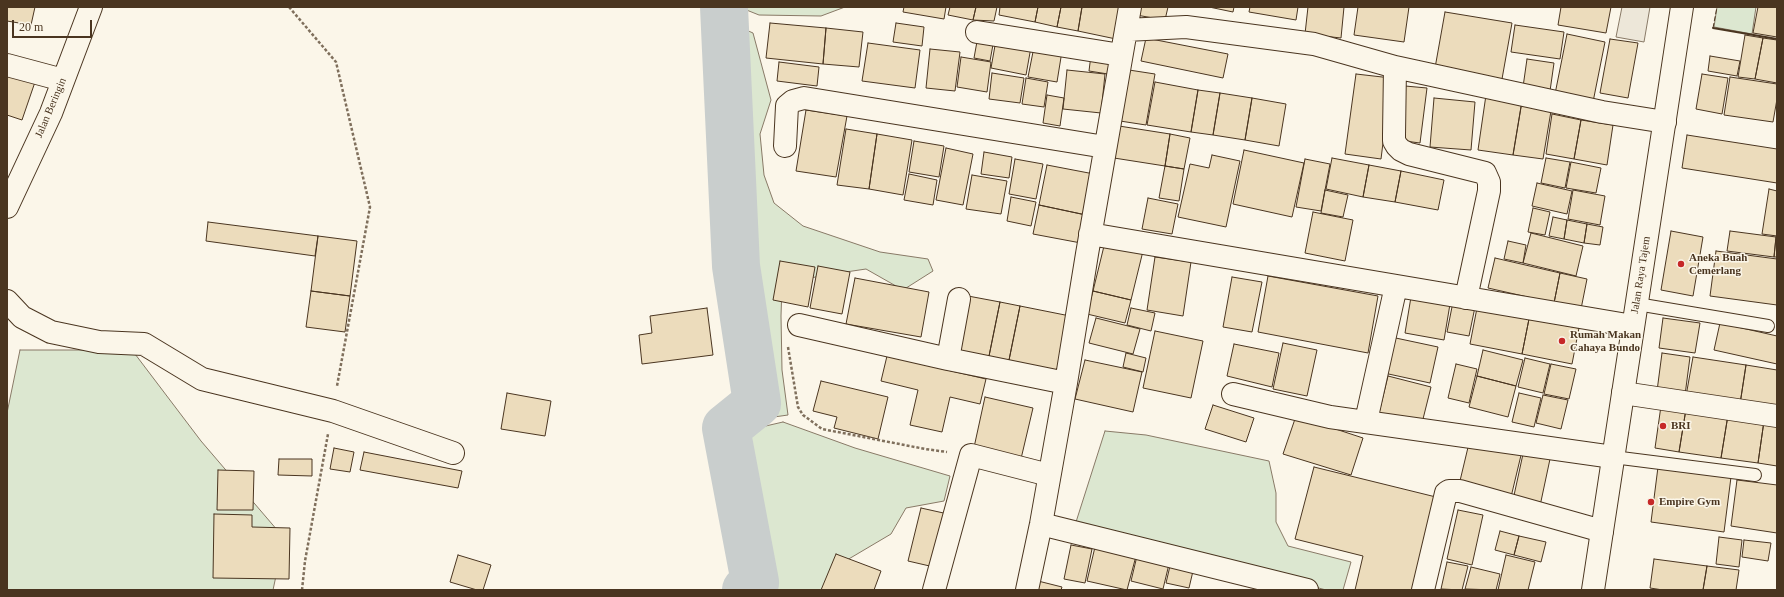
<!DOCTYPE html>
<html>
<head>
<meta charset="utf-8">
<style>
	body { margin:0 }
	#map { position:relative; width:1784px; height:597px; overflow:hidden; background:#fbf6e9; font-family:Georgia,serif }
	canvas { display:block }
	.frame { position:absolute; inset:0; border:8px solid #4a3520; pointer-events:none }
	.scale { position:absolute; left:12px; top:20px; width:80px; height:18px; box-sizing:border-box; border:2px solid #4a3520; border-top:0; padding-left:5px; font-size:12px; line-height:14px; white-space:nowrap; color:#4a3520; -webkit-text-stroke:3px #fbf6e9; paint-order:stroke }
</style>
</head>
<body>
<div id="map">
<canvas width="1784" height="597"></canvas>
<div class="frame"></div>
<div class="scale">20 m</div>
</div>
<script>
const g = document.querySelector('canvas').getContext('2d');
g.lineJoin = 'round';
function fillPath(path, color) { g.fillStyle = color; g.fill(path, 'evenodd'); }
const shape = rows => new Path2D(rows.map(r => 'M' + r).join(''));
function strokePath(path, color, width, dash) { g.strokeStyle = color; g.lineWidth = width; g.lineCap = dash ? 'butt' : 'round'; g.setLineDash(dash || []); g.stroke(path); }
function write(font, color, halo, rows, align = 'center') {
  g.font = font + ' Georgia,serif'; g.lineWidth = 3; g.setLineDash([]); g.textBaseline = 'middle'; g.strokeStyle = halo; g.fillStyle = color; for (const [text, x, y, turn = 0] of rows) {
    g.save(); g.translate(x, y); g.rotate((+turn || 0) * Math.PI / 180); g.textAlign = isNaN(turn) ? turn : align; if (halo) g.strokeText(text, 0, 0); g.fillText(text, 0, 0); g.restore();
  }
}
const green = shape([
	[739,7,845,7,821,16,759,15,739,7],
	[1717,7,1756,7,1752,34,1714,27,1717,7],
	[737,26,753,33,771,100,760,134,764,175,774,203,803,226,880,252,928,259,933,271,903,290,866,269,819,276,782,286,781,316,782,370,788,415,767,418,759,340,748,272,737,26],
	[20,350,132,350,201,441,284,538,273,590,7,590,7,413,20,350],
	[783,422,855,448,950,476,944,501,906,508,891,534,847,560,823,590,770,590,764,546,752,501,745,456,744,431,783,422],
	[1105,431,1146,435,1269,461,1276,493,1276,522,1288,546,1351,562,1343,590,1326,590,1076,522,1105,431]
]);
fillPath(green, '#dce7d0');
strokePath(green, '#887966', 1);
const parking = shape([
	[1622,7,1650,7,1644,42,1616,37,1622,7]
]);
fillPath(parking, '#ede7d9');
strokePath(parking, '#887966', 1);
strokePath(shape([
	[724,7,736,266,757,403,726,428,755,582,746,590]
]), '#c9cecd', 48);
const building = shape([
	[7,7,35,7,31,25,7,21,7,7],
	[904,7,946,7,944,19,903,12,904,7],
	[950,7,976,7,973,20,948,15,950,7],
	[976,7,997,7,994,21,973,20,976,7],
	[1000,7,1038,7,1035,22,999,15,1000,7],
	[1038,7,1061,7,1057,27,1035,22,1038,7],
	[1061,7,1082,7,1078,31,1057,27,1061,7],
	[1082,7,1122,7,1116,39,1078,31,1082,7],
	[1137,7,1168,7,1165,20,1136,15,1137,7],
	[1209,7,1234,7,1233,12,1209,7],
	[1250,7,1298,7,1296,20,1249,12,1250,7],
	[1308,7,1344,7,1341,38,1305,34,1308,7],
	[1358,7,1409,7,1404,42,1354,35,1358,7],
	[1561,7,1611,7,1606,33,1558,25,1561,7],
	[1758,7,1777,7,1777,37,1753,33,1758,7],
	[1445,12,1512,23,1502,79,1435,68,1445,12],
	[770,23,826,28,823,64,766,58,770,23],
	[896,23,924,27,922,46,893,42,896,23],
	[1515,25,1564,32,1560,59,1511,52,1515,25],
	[826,28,863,32,859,67,823,64,826,28],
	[1567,34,1605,42,1593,102,1555,94,1567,34],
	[1745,35,1763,38,1755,79,1738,77,1745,35],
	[978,36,994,39,990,61,974,58,978,36],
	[1146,38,1228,54,1223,78,1141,61,1146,38],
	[1763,38,1777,40,1777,83,1755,79,1763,38],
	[1610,39,1638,43,1628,98,1600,93,1610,39],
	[996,40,1031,47,1026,75,991,68,996,40],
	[868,43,920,50,915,88,862,81,868,43],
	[1034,47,1062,51,1057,82,1028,77,1034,47],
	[930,49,960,52,955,91,926,88,930,49],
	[1091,55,1110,58,1108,74,1089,71,1091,55],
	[1710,56,1740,61,1737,76,1708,71,1710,56],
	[961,57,991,62,987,92,957,87,961,57],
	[1527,59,1554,63,1550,91,1523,87,1527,59],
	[779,62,819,67,817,86,777,81,779,62],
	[1067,70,1105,74,1101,113,1063,109,1067,70],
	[1129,70,1155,74,1146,125,1120,121,1129,70],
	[7,73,35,82,22,120,7,115,7,73],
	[992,73,1024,78,1020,103,989,99,992,73],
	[1356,74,1391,78,1381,159,1345,154,1356,74],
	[1702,74,1728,78,1722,114,1696,109,1702,74],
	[1730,77,1777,84,1777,99,1773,122,1724,115,1730,77],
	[1026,78,1048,82,1044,107,1022,104,1026,78],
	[1155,82,1198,90,1191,132,1147,125,1155,82],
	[1405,86,1427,88,1420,143,1397,140,1405,86],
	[1198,90,1220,93,1213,135,1191,132,1198,90],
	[1220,93,1252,98,1245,140,1213,135,1220,93],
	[1047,95,1064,98,1060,126,1043,123,1047,95],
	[1486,95,1522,101,1513,155,1478,150,1486,95],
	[1252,98,1286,104,1279,146,1245,140,1252,98],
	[1434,98,1475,102,1471,150,1430,147,1434,98],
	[1522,101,1552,105,1543,159,1513,155,1522,101],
	[806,110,847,116,836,177,796,171,806,110],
	[1552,114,1581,120,1574,159,1546,154,1552,114],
	[1581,120,1613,125,1607,165,1574,159,1581,120],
	[1119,126,1170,134,1165,166,1114,158,1119,126],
	[846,129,877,134,869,189,837,185,846,129],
	[877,134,912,140,903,195,869,189,877,134],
	[1170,134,1190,138,1184,169,1165,166,1170,134],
	[1687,135,1777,149,1777,183,1682,168,1687,135],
	[914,141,944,146,939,177,909,172,914,141],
	[946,148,973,154,963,205,936,200,946,148],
	[1244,150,1304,163,1292,217,1233,204,1244,150],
	[984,152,1012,157,1009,178,981,174,984,152],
	[1212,155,1240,161,1226,227,1178,217,1190,164,1209,168,1212,155],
	[1332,158,1369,165,1363,197,1326,189,1332,158],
	[1546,158,1570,162,1565,188,1541,183,1546,158],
	[1015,159,1043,164,1036,199,1009,194,1015,159],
	[1305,159,1330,164,1321,211,1296,207,1305,159],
	[1571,162,1601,168,1596,193,1566,188,1571,162],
	[1047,165,1094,174,1086,215,1039,205,1047,165],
	[1369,165,1401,171,1395,202,1363,197,1369,165],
	[1165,166,1184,169,1179,201,1159,198,1165,166],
	[1401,171,1444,180,1438,210,1395,202,1401,171],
	[909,174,937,180,933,205,904,200,909,174],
	[972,175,1007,181,1001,214,966,209,972,175],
	[1537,183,1572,191,1567,214,1532,206,1537,183],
	[1769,189,1777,191,1777,236,1762,234,1769,189],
	[1325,190,1348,195,1343,217,1321,213,1325,190],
	[1573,190,1605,196,1600,225,1568,219,1573,190],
	[1011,197,1036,202,1031,226,1007,221,1011,197],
	[1148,198,1178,204,1172,234,1142,229,1148,198],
	[1039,205,1086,215,1081,243,1033,234,1039,205],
	[1533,208,1550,212,1545,235,1528,232,1533,208],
	[1313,212,1353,220,1345,261,1305,253,1313,212],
	[1553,217,1567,220,1564,239,1549,236,1553,217],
	[1567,220,1587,224,1584,243,1564,239,1567,220],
	[208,222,318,236,315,256,206,241,208,222],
	[1587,224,1603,227,1600,245,1584,243,1587,224],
	[1671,231,1703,237,1693,296,1661,290,1671,231],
	[1730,231,1776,237,1774,257,1727,251,1730,231],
	[1531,233,1583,246,1576,276,1523,263,1531,233],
	[318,236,357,241,350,296,311,291,318,236],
	[1776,237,1777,238,1777,257,1774,257,1776,237],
	[1508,241,1526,245,1523,263,1504,259,1508,241],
	[1105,242,1143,251,1131,300,1093,291,1105,242],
	[1716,251,1777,259,1777,305,1710,296,1716,251],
	[1155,257,1191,262,1183,316,1147,310,1155,257],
	[1495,258,1560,273,1554,303,1488,288,1495,258],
	[780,261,815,267,808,307,773,300,780,261],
	[818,266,850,272,842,314,810,308,818,266],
	[1560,273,1587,279,1581,309,1554,303,1560,273],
	[1268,276,1378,296,1368,353,1258,332,1268,276],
	[1232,277,1262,282,1252,332,1223,327,1232,277],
	[855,278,929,292,921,337,846,324,855,278],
	[311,291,350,296,345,332,306,327,311,291],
	[1093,291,1131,300,1125,323,1087,314,1093,291],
	[968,296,1000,302,988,361,957,355,968,296],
	[1411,297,1450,304,1444,340,1405,333,1411,297],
	[1000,302,1020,306,1008,365,988,361,1000,302],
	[1453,302,1475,307,1469,336,1447,332,1453,302],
	[1020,306,1070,316,1059,375,1008,365,1020,306],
	[707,308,713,355,642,364,639,335,652,333,650,316,707,308],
	[1131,308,1155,313,1151,331,1127,325,1131,308],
	[1477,308,1529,319,1522,354,1470,344,1477,308],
	[1096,318,1140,329,1133,354,1089,343,1096,318],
	[1663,318,1700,323,1695,353,1659,348,1663,318],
	[1529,319,1579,328,1572,364,1522,354,1529,319],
	[1720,323,1777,336,1777,364,1714,350,1720,323],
	[1155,331,1203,341,1191,398,1143,388,1155,331],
	[1391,337,1438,347,1430,383,1384,373,1391,337],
	[1283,343,1317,350,1307,396,1273,389,1283,343],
	[1234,344,1279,353,1272,387,1227,376,1234,344],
	[1483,350,1523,360,1516,386,1477,376,1483,350],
	[1126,353,1146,358,1143,372,1123,367,1126,353],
	[1662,353,1690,357,1685,395,1657,391,1662,353],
	[887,356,986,379,980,404,950,397,942,432,910,425,918,390,881,381,887,356],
	[1693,357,1746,365,1740,404,1686,396,1693,357],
	[1525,358,1550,364,1543,393,1518,387,1525,358],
	[1085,360,1142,372,1133,412,1075,399,1085,360],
	[1456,364,1477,369,1469,403,1448,398,1456,364],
	[1551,364,1576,369,1569,399,1544,394,1551,364],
	[1746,365,1777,370,1777,410,1740,404,1746,365],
	[1388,376,1431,387,1422,423,1379,413,1388,376],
	[1477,376,1516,386,1508,417,1469,407,1477,376],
	[821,381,888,397,878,439,834,428,837,417,813,411,821,381],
	[507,393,551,401,545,436,501,429,507,393],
	[1519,393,1541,398,1534,427,1512,422,1519,393],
	[1543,395,1568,400,1561,429,1536,423,1543,395],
	[985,397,1033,408,1020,463,973,452,985,397],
	[1213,405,1254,418,1246,442,1205,429,1213,405],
	[1661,406,1686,409,1679,452,1655,448,1661,406],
	[1686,409,1728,415,1721,458,1679,452,1686,409],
	[1728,415,1764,421,1758,463,1721,458,1728,415],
	[1296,416,1363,438,1351,475,1283,454,1296,416],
	[1764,421,1777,423,1777,466,1758,463,1764,421],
	[1470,439,1522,451,1511,497,1459,485,1470,439],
	[334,448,354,452,350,472,330,469,334,448],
	[364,452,462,471,458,488,360,470,364,452],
	[1523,454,1550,459,1540,506,1513,500,1523,454],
	[279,459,312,459,312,476,278,475,279,459],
	[1314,467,1440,498,1416,590,1355,590,1363,556,1295,539,1314,467],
	[1658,467,1731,477,1724,532,1651,522,1658,467],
	[218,470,254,471,253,510,217,510,218,470],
	[1737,480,1777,485,1777,533,1731,526,1737,480],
	[921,508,948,514,934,567,908,561,921,508],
	[1458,510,1483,515,1472,565,1447,559,1458,510],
	[214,514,252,515,252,527,290,528,289,579,213,578,214,514],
	[1500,531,1519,536,1514,555,1495,550,1500,531],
	[1519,536,1546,542,1541,562,1514,555,1519,536],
	[1719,537,1742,540,1739,567,1716,564,1719,537],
	[1744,540,1771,543,1768,561,1742,557,1744,540],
	[1071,545,1092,549,1085,583,1064,579,1071,545],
	[1095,547,1136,556,1127,590,1087,581,1095,547],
	[836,554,881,571,874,590,821,590,836,554],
	[458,555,491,565,483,590,477,590,450,582,458,555],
	[1506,555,1535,562,1528,590,1498,590,1506,555],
	[1137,556,1169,564,1163,589,1131,581,1137,556],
	[1654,559,1707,566,1703,590,1663,590,1650,588,1654,559],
	[1447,562,1468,566,1462,590,1441,589,1447,562],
	[1170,566,1193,571,1189,588,1166,583,1170,566],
	[1707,566,1739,570,1736,590,1703,590,1707,566],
	[1471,567,1500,574,1496,590,1465,589,1471,567],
	[1038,581,1062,587,1061,590,1035,590,1038,581]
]);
fillPath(building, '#ecdcbc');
strokePath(building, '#4a3520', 1);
const lane = shape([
	[1637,304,1768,326],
	[1613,457,1755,475]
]);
const street = shape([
	[1126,30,1186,27,1314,44,1395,67,1602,112,1665,122],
	[977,32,1121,55],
	[7,65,63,80],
	[1395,67,1394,135,1394,141,1397,146,1401,150,1409,154,1485,173,1489,182,1489,191,1466,298],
	[785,146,787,106,793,101,804,98,1105,147],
	[7,207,51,113,91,7],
	[1090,234,1633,326],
	[7,301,22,317,51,332,99,342,144,344,202,379,333,411,453,453],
	[799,325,948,359,1066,383],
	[948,359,959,299],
	[1623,393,1777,416],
	[1233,394,1330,417,1613,457],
	[1366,421,1396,286],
	[1041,524,1307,590],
	[934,590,971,455,1049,475],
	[1027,590,1041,524,1066,383,1087,254,1130,7],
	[1423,590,1446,493,1449,491,1460,491,1602,531]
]);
const secondary = shape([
	[1593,590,1682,7]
]);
strokePath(lane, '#4a3520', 14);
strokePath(street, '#4a3520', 24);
strokePath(secondary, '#4a3520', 24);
strokePath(shape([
	[289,7,336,62,370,207,337,386],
	[788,347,798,407,803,415,822,429,925,449,947,452],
	[302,590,305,561,328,434]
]), '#7f6f5c', 2.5, [3, 2]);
strokePath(lane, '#fbf6e9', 12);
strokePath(street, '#fbf6e9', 22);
strokePath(secondary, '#fbf6e9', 22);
strokePath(shape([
	[1713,28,1717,7]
]), '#4a3520', 1, [5, 2]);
strokePath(shape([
	[1713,28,1777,39]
]), '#4a3520', 2);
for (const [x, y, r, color] of [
	[1681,264,4,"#c62828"],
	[1562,341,4,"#c62828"],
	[1663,426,4,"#c62828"],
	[1651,502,4,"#c62828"]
]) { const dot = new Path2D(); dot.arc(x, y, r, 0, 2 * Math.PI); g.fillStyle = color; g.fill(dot); strokePath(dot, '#fbf6e9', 1.5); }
write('11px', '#4a3520', '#fbf6e9', [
	["Jalan Beringin",51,108,-67],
	["Jalan Raya Tajem",1641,275,-81]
]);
write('bold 11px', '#4a3520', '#fbf6e9', [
	["Aneka Buah",1689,258],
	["Cemerlang",1689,271],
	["Rumah Makan",1570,335],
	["Cahaya Bundo",1570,348],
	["BRI",1671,426],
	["Empire Gym",1659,502]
], 'left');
</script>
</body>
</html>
